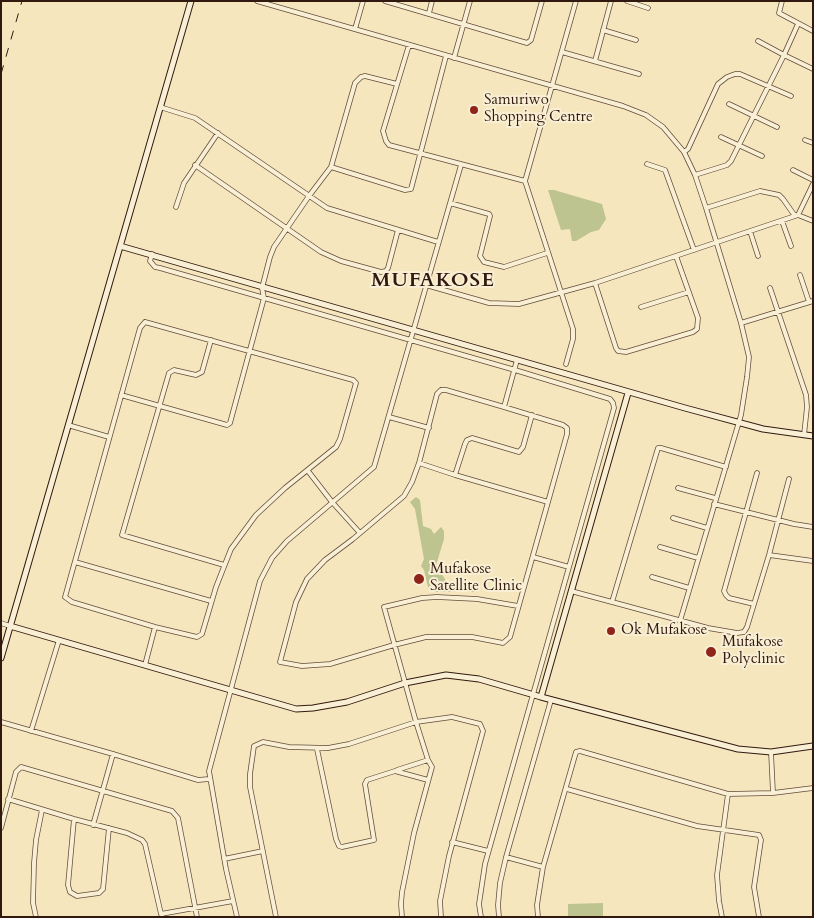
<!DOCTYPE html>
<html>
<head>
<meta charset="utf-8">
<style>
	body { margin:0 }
	#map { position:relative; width:814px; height:918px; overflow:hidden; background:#f5e6bd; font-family:Cardo,serif }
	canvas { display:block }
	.frame { position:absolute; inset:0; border:2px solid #321910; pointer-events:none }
</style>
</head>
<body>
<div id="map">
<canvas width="814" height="918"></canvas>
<div class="frame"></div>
</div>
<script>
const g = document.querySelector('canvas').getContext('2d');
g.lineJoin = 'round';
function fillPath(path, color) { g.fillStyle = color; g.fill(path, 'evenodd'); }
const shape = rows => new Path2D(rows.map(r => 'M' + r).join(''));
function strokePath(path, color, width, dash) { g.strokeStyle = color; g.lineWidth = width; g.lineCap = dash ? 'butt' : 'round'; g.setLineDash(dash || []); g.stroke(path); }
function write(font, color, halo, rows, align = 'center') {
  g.font = font + ' Cardo,serif'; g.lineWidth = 4; g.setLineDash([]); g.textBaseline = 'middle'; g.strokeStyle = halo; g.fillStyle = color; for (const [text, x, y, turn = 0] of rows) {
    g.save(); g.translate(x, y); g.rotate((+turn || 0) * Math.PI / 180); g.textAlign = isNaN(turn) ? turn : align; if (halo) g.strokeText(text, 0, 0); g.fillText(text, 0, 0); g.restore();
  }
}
fillPath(shape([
	[548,190,554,190,602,204,606,219,599,230,591,232,576,241,572,241,570,229,561,230],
	[416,497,420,500,423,526,431,529,434,534,441,527,444,531,444,539,436,565,439,570,447,582,469,586,477,592,433,592,428,587,424,570,421,566,424,559,415,509,410,502],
	[603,903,603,917,568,917,568,904]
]), '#bdc490');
const street = shape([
	[257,1,623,106,646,115,663,127,684,152,695,175,706,208,741,323,749,357,747,377,741,415,680,621],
	[385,1,527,43,531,40,542,1],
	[627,1,648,8],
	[782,1,779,13,813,31],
	[429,13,432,1],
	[355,29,363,1],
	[603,30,636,40],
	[758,41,784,55,798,24],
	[409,45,383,131,386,141,389,145,525,181],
	[562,52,639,74],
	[454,58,470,1],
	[595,61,611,1],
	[729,104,777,127],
	[160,107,195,118,327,208,438,242],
	[721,137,762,156],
	[805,140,813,143],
	[684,152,688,149,718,84,727,77,735,74,740,74,791,96],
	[647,164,665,170,694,250],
	[195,165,321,252,341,261,381,272,386,271,388,268,398,230],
	[331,167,405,190,411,189,446,56],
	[793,170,813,180],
	[695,175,727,165,731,161,784,55,813,69],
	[450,203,489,214,490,216,480,256,484,262,504,267,547,253],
	[176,207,184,183,218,133],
	[706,208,760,191,779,195,783,199,795,216],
	[798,215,813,184],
	[782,221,791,246],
	[750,231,758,256],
	[152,254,150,261,155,267,160,268,515,370,610,399,613,403,614,408,485,864,479,904,481,917],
	[800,275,809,302],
	[595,283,616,348,618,351,626,352,693,332,697,329,698,318,676,256],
	[426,285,489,303,519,304,595,283,798,215,813,221],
	[770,288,806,395,807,407,804,435],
	[641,307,689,292],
	[145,322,353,380,356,383,340,439,336,447,285,488,256,515,231,549,216,587,202,634,197,637,155,627,72,602,65,597,140,328,145,322],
	[741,323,813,301],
	[211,340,202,372,196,375,174,370,169,373,122,535,224,565],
	[566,364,573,339,573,329,525,181,576,1],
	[441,390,446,390,504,407,563,425,567,428,567,434,548,502,510,637,503,643,472,637,426,637,394,645,330,664,302,666,280,662,296,602,307,579,325,560,353,539,404,496,412,482,419,463,437,394,441,390],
	[121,395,227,425,230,423,264,298,262,288,270,257,274,247,309,196,331,167,355,83,361,77,365,76,397,84],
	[504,407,517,360],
	[389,417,429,428],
	[68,425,109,437],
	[419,463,455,475,465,444,467,440,472,438,519,452,523,447,532,415],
	[308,471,332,502,360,533],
	[455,475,548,502],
	[678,488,715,498],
	[714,504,794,524,813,527],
	[673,518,707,528],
	[660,547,698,558],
	[769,555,813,561],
	[533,557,569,567],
	[75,562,211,601],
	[652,577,689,588],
	[571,591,612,602,658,448,661,448,726,467],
	[612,602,708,628,737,633,744,632,747,627,769,555,789,479],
	[754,604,729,598,726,595,724,591,757,473],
	[1,623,10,626],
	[145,665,155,627],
	[1,722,113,754,198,780,209,779],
	[31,731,59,640],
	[317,749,336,839,339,846,342,847,374,840,365,784,367,780,395,771,428,780],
	[771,752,773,793],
	[397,770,428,760],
	[567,789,697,826,759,835,761,840,754,887,759,917],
	[728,794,773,793,813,788],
	[8,799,74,819,127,833,142,840,145,844,161,914],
	[74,819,68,885,70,892,77,896,99,893,103,889,109,828],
	[93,825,113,754],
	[1,828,16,772,21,767,172,811,178,818,197,917],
	[452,842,488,851],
	[506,857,543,867],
	[224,859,263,851],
	[162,916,161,914,233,901],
	[36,917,33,903,34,863,36,840,42,810],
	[237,917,226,869,209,771,260,581,272,558,287,541,374,467,461,165],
	[276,917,250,787,250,774,254,746,263,742,289,747,328,748,349,744,416,722,452,717,480,724,483,731,449,856,440,901,441,917],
	[402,917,401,904,402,892,414,833,432,767,428,760,416,722,384,607,422,598,437,597,477,599,518,606],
	[499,917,498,905,500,883,506,857,551,700],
	[538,917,537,905,543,867,576,752,580,751,728,794,717,875,719,901,722,917]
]);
const secondary = shape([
	[120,246,685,408,763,429,813,436],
	[10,626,296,709,313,708,347,702,405,683,446,675,479,679,541,697,628,393],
	[1,658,191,1],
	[541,697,738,749,771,752,813,746]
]);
strokePath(street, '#634c3b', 5.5);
strokePath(secondary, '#321910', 7);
strokePath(street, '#f8efd4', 4);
strokePath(secondary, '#f8efd4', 5);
strokePath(shape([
	[1,74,22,1]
]), '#321910', 1, [9, 9]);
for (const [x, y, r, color] of [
	[474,110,5,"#8f2418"],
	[419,579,6,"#8f2418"],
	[611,631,5,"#8f2418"],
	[711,652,6,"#8f2418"]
]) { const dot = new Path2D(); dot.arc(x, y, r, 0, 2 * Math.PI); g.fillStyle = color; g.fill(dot); strokePath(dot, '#f8efd4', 2); }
write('15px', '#321910', '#f8efd4', [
	["Samuriwo",484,101],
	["Shopping Centre",484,118],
	["Mufakose",430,570],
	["Satellite Clinic",430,587],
	["Ok Mufakose",621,631],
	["Mufakose",722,643],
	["Polyclinic",722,660]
], 'left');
g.letterSpacing = '1px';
write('bold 20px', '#321910', '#f8efd4', [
	["MUFAKOSE",433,281]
]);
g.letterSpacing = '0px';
</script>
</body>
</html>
